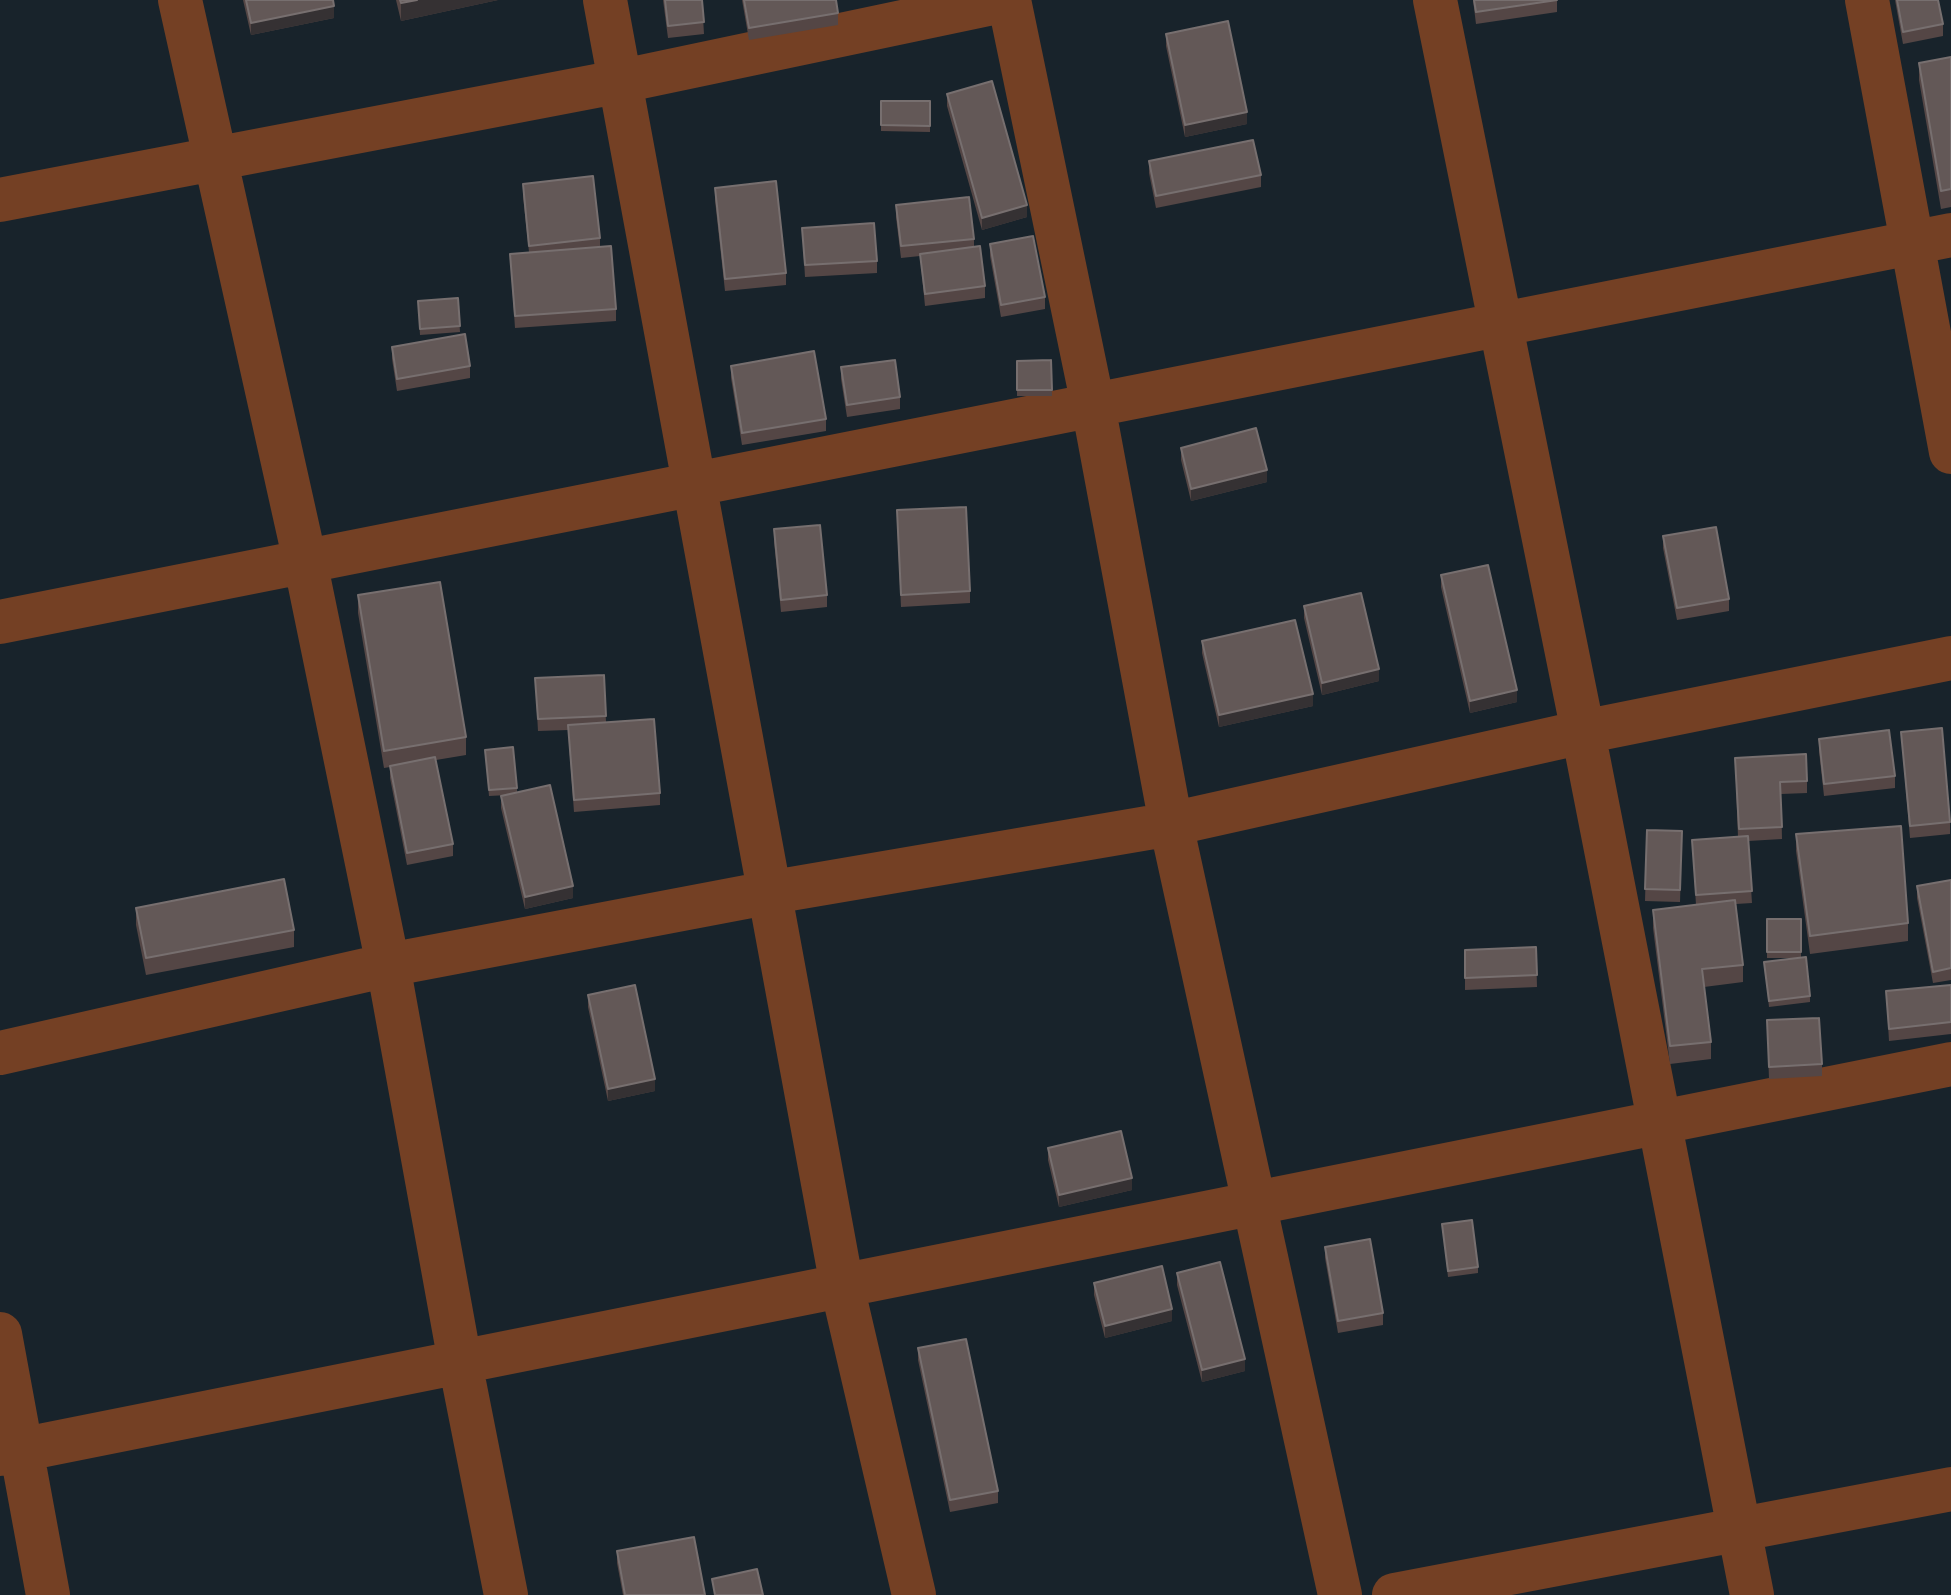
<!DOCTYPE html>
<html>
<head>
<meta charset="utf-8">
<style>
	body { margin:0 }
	canvas { display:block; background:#18232b }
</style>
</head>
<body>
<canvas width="1951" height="1595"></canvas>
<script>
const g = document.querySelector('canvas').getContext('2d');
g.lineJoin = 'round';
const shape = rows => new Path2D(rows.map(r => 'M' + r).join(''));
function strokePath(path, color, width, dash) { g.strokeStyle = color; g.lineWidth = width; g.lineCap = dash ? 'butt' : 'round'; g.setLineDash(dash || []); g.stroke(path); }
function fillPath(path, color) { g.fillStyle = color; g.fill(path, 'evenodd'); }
strokePath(shape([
	[180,0,305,561,388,965,460,1362,506,1595],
	[605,0,842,1286,914,1595],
	[1009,0,1093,405,1171,824,1340,1595],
	[1435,0,1583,732,1752,1595],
	[1867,0,1951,452],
	[0,200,622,81,1007,0],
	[0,622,1951,235],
	[0,1053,388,965,767,893,1171,824,1583,732,1951,658],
	[0,1334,48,1595],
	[0,1454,1951,1064],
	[1394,1595,1951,1489]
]), '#744024', 44);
fillPath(shape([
	[243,0,333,0,334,18,251,35],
	[396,0,498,0,401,21],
	[663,0,702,0,704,34,668,38],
	[742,0,836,0,838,13,838,25,749,40],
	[1473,0,1557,0,1557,12,1476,24],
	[1895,0,1938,0,1943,24,1943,36,1903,44],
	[1166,34,1247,124,1185,137,1166,46],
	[1951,57,1951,207,1941,209,1919,80,1919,63],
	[947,94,1027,217,982,230,947,106],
	[881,101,930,101,930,132,881,131],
	[1149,161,1261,175,1261,187,1156,208,1149,173],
	[523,184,600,238,600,247,616,309,616,321,515,328,510,254,529,252,523,196],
	[715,188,786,273,786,285,725,291,715,200],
	[896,205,974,239,974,247,985,286,985,298,925,306,920,256,901,258,896,217],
	[802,228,877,261,877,273,805,277],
	[990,244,1045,297,1045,309,1001,317,990,256],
	[458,298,460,332,420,335,418,301],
	[392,347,470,366,470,378,397,391,392,359],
	[1051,360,1052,396,1017,396,1017,361],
	[731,366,826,419,826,431,742,445,731,378],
	[841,367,900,397,900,409,847,417,841,379],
	[1181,448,1267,482,1191,501,1181,460],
	[897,522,970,591,970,603,901,607],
	[774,529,827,595,827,607,781,612,774,541],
	[1663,536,1729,599,1729,611,1677,620,1663,548],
	[1441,575,1517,702,1470,713,1441,587],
	[358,595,466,737,466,755,436,760,453,844,453,856,407,865,390,778,390,767,384,768,358,613],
	[1304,606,1379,681,1322,695,1304,618],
	[1202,641,1313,706,1219,727,1202,653],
	[604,675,606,722,660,793,660,805,574,812,568,730,538,731,535,678],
	[1901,732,1950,822,1950,834,1910,838],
	[1819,739,1895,776,1895,788,1824,796,1819,751],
	[485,750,517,788,517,793,573,898,525,909,501,808,501,796,508,795,489,796],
	[1735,758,1807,781,1807,793,1781,794,1782,839,1748,841,1752,903,1736,904,1743,965,1743,982,1704,987,1711,1042,1711,1059,1670,1064,1653,928,1653,910,1696,905,1692,840,1738,837],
	[1647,830,1682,831,1680,902,1645,901],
	[1796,834,1908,923,1908,941,1810,954,1796,851],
	[1951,880,1951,980,1933,983,1917,898,1917,886],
	[136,908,294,930,294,947,146,975,136,925],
	[1767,919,1801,919,1801,957,1810,996,1810,1002,1769,1007,1764,962,1795,958,1767,958],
	[1536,947,1537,987,1465,990,1465,950],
	[1951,985,1951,1034,1889,1041,1886,991],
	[588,995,655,1091,608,1101,588,1007],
	[1767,1020,1822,1064,1822,1076,1769,1079],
	[1048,1148,1132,1190,1059,1207,1048,1160],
	[1442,1224,1478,1267,1478,1273,1448,1277],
	[1325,1247,1383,1313,1383,1325,1338,1333,1325,1258],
	[1177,1273,1245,1371,1202,1382,1177,1285],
	[1094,1283,1172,1321,1105,1338,1094,1295],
	[918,1348,998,1491,998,1503,950,1512,918,1360],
	[617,1551,705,1595,623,1595,617,1563]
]), '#544645');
fillPath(shape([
	[417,0,498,0,401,21,401,3],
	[334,6,334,18,251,35,251,23],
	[1247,112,1247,124,1185,137,1185,125],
	[1027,205,1027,217,982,230,982,218],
	[1267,470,1267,482,1191,501,1191,489],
	[1379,669,1379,681,1322,695,1322,683],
	[1517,690,1517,702,1470,713,1470,701],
	[1313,694,1313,706,1219,727,1219,715],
	[573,886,573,898,525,909,525,897],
	[655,1079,655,1091,608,1101,608,1089],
	[1132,1178,1132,1190,1059,1207,1059,1195],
	[1172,1309,1172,1321,1105,1338,1105,1326],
	[1245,1359,1245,1371,1202,1382,1202,1370]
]), '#353133');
const building = shape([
	[246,0,333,0,334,6,251,23,246,0],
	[400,0,417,0,401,3,400,0],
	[665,0,702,0,704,22,668,26,665,0],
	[744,0,836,0,838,13,749,28,744,0],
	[1474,0,1557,0,1476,12,1474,0],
	[1897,0,1938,0,1943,24,1903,32,1897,0],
	[1228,21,1247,112,1185,125,1166,34,1228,21],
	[1951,57,1951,189,1941,191,1919,63,1951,57],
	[992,81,1027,205,982,218,947,94,992,81],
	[881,101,930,101,930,126,881,125,881,101],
	[1253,140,1261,175,1156,196,1149,161,1253,140],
	[593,176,600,238,529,246,523,184,593,176],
	[776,181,786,273,725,279,715,188,776,181],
	[969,197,974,239,901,246,896,205,969,197],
	[874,223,877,261,805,265,802,228,874,223],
	[1033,236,1045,297,1001,305,990,244,1033,236],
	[611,246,616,309,515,316,510,254,611,246],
	[980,246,985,286,925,294,920,254,980,246],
	[458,298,460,326,420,329,418,301,458,298],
	[465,334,470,366,397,379,392,347,465,334],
	[814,351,826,419,742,433,731,366,814,351],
	[895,360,900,397,847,405,841,367,895,360],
	[1051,360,1052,390,1017,390,1017,361,1051,360],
	[1256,428,1267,470,1191,489,1181,448,1256,428],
	[966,507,970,591,901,595,897,510,966,507],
	[820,525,827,595,781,600,774,529,820,525],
	[1716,527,1729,599,1677,608,1663,536,1716,527],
	[1488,565,1517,690,1470,701,1441,575,1488,565],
	[440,582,466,737,384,751,358,595,440,582],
	[1361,593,1379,669,1322,683,1304,606,1361,593],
	[1295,620,1313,694,1219,715,1202,641,1295,620],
	[604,675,606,716,538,719,535,678,604,675],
	[654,719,660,793,574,800,568,725,654,719],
	[1942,728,1950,822,1910,826,1901,732,1942,728],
	[1889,730,1895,776,1824,784,1819,739,1889,730],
	[513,747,517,788,489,790,485,750,513,747],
	[1806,754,1807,781,1780,782,1782,827,1739,829,1735,758,1806,754],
	[435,757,453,844,407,853,390,766,435,757],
	[550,785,573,886,525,897,501,796,550,785],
	[1901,826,1908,923,1810,936,1796,834,1901,826],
	[1647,830,1682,831,1680,890,1645,889,1647,830],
	[1748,836,1752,891,1696,895,1692,840,1748,836],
	[284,879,294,930,146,958,136,908,284,879],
	[1951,880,1951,968,1933,972,1917,886,1951,880],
	[1735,900,1743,965,1702,969,1711,1042,1670,1046,1653,910,1735,900],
	[1767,919,1801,919,1801,952,1767,952,1767,919],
	[1536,947,1537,975,1465,978,1465,950,1536,947],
	[1806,957,1810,996,1769,1001,1764,962,1806,957],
	[635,985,655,1079,608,1089,588,995,635,985],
	[1951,985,1951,1022,1889,1029,1886,991,1951,985],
	[1819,1018,1822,1064,1769,1067,1767,1020,1819,1018],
	[1121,1131,1132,1178,1059,1195,1048,1148,1121,1131],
	[1472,1220,1478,1267,1448,1271,1442,1224,1472,1220],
	[1370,1239,1383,1313,1338,1321,1325,1247,1370,1239],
	[1220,1262,1245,1359,1202,1370,1177,1273,1220,1262],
	[1162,1266,1172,1309,1105,1326,1094,1283,1162,1266],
	[966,1339,998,1491,950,1500,918,1348,966,1339],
	[694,1537,705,1595,625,1595,617,1551,694,1537],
	[757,1569,763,1595,715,1595,712,1579,757,1569]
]);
fillPath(building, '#635857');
strokePath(building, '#776f6f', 2);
</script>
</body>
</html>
